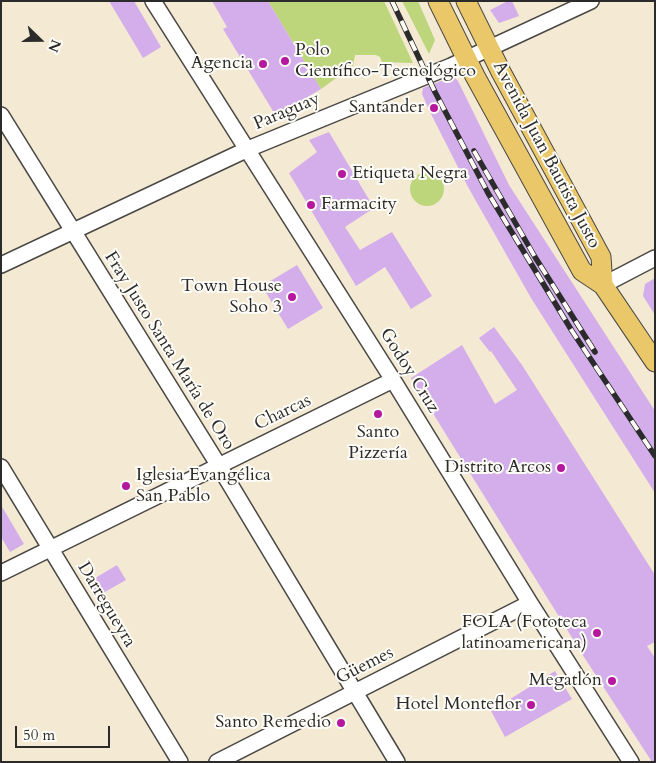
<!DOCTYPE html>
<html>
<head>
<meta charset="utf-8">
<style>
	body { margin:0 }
	#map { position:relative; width:656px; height:763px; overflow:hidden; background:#f4e9d3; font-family:Cardo,serif }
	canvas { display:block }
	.frame { position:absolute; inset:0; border:2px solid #2b2b2b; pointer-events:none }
	.north { position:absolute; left:15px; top:15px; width:50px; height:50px; -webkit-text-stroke:4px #fdfcf7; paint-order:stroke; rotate:112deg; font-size:14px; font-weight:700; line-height:20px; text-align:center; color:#2b2b2b }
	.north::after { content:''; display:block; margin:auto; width:18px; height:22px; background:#2b2b2b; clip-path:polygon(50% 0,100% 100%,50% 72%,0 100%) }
	.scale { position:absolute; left:15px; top:726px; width:95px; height:22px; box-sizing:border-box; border:2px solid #2b2b2b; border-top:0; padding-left:6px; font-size:15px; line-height:18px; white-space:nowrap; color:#2b2b2b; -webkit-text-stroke:4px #fdfcf7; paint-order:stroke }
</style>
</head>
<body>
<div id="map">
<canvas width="656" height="763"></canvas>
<div class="frame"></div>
<div class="north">N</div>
<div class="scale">50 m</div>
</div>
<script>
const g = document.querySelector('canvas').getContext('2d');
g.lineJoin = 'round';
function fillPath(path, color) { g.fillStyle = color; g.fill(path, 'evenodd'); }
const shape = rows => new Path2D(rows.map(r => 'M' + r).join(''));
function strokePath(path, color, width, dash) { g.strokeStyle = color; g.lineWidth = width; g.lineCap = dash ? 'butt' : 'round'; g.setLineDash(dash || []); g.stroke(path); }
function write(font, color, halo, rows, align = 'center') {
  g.font = font + ' Cardo,serif'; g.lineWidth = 4; g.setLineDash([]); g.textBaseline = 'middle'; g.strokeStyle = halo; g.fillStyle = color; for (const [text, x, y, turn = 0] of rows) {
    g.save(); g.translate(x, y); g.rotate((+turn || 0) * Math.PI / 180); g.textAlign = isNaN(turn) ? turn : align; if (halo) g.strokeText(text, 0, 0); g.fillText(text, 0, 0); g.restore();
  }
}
fillPath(shape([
	[268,1,384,1,413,63,382,62,380,57,376,55,355,55,353,66,321,89],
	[402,1,418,1,435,40,429,54],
	'410 189a17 17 0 1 1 34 0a17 17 0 1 1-34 0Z'
]), '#bdd67b');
fillPath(shape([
	[109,1,134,1,161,47,143,58],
	[212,1,268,1,321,89,276,116,223,29,227,27],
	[508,1,512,1,519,16,499,23,490,10],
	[449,78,455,78,458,81,509,185,655,411,655,493,531,298,468,187,429,110,422,94,423,88],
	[329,132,374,208,345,227,360,250,392,232,432,296,411,309,385,267,356,286,289,173,317,152,309,140],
	[297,265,323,308,288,329,262,286],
	[655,278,655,315,643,296,645,284],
	[494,327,522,365,655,575,655,642,647,646,655,658,655,762,652,762,584,657,411,378,462,345,495,404,517,390,491,351,490,352,479,338],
	[1,505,24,544,10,552,1,537],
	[117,565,126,580,96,597,87,583],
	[555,671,572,699,505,737,491,711]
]), '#d3aeeb');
const minor = shape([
	[153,1,393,380,530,603,631,762],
	[1,115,219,466,397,762],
	[1,265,248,149,451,66,591,1],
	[603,285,655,258],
	[1,467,180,762],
	[1,573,393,380],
	[217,762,530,603]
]);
const major = shape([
	[438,1,475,76,582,271,603,285,655,362],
	[466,1,501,72,601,257,603,285]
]);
strokePath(minor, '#494844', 18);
strokePath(major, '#494844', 21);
strokePath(minor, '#fff', 15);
strokePath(major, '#eac769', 19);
const rail = shape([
	[392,1,435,92,488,193,572,331,655,456],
	[474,151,535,257,595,352]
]);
strokePath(rail, '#2b2b2b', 5.5);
strokePath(rail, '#fdfcf7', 4, [11]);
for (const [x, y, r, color] of [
	[285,61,5,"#b5179e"],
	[263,64,5,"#b5179e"],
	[434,108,5,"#b5179e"],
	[342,174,5,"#b5179e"],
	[311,205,5,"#b5179e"],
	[292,297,5,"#b5179e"],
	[378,414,5,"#b5179e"],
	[561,468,5,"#b5179e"],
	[126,486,5,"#b5179e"],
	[597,633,5,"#b5179e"],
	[612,681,5,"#b5179e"],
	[531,705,5,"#b5179e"],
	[341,723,5,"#b5179e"]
]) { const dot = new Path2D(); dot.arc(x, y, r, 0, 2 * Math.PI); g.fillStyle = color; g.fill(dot); strokePath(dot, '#fdfcf7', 2); }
write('18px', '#2b2b2b', '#fdfcf7', [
	["Polo",295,51,"left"],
	["Científico-Tecnológico",295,72,"left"],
	["Agencia",253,64],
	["Santander",424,108],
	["Etiqueta Negra",352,174,"left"],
	["Farmacity",321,205,"left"],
	["Town House",282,287],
	["Soho 3",282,308],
	["Santo",378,433,"center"],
	["Pizzería",378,454,"center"],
	["Distrito Arcos",551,468],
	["Iglesia Evangélica",136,476,"left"],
	["San Pablo",136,497,"left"],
	["FOLA (Fototeca",587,623],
	["latinoamericana)",587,644],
	["Megatlón",602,681],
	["Hotel Monteflor",521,705],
	["Santo Remedio",331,723]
], 'right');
write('18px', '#2b2b2b', '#fdfcf7', [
	["Paraguay",287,112,-23],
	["Avenida Juan Bautista Justo",546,155,62],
	["Fray Justo Santa María de Oro",169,351,58],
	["Godoy Cruz",409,371,58],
	["Charcas",283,413,-26],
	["Darregueyra",106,605,59],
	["Güemes",365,666,-27]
]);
</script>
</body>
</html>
